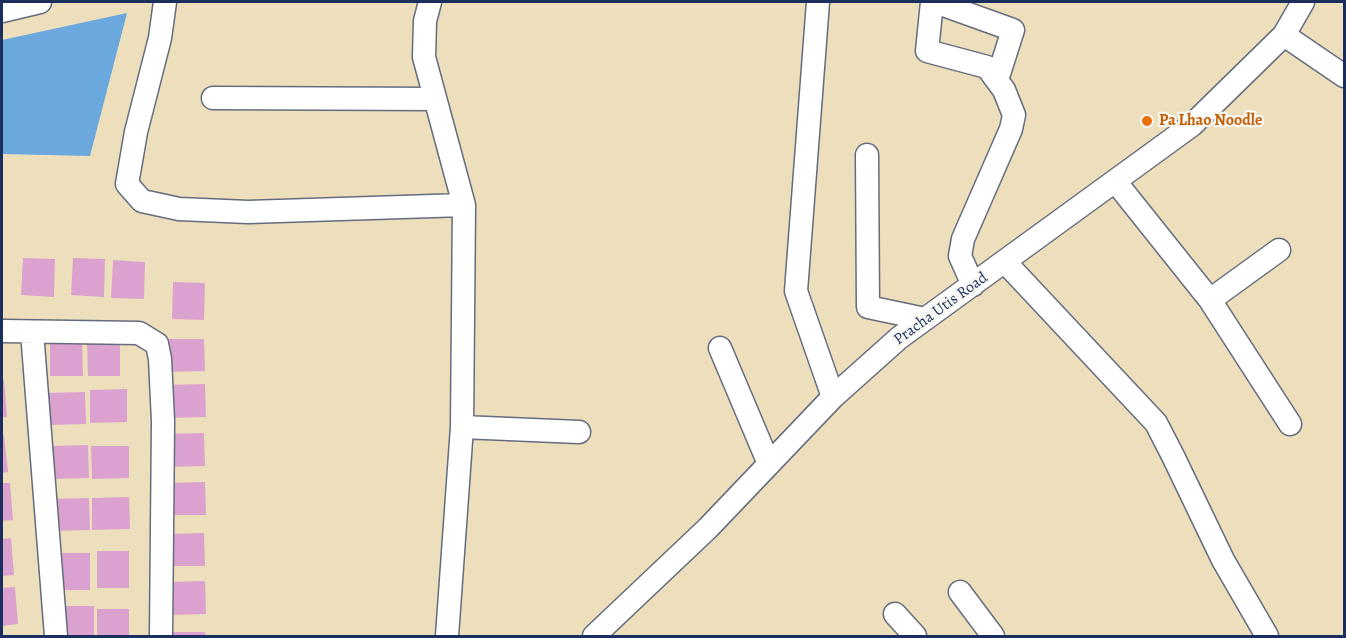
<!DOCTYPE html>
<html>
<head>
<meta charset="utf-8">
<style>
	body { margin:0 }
	#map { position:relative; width:1346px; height:638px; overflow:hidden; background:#eddebc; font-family:Alegreya,serif }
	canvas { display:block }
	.frame { position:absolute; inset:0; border:3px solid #1b2f5e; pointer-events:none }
</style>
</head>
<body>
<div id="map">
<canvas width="1346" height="638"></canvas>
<div class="frame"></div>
</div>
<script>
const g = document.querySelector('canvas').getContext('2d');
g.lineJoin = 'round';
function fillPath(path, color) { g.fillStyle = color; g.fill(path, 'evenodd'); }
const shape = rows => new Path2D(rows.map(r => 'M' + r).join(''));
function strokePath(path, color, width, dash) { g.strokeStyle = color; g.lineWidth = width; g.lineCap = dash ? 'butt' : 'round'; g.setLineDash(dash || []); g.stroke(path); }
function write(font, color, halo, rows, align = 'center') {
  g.font = font + ' Alegreya,serif'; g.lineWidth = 4.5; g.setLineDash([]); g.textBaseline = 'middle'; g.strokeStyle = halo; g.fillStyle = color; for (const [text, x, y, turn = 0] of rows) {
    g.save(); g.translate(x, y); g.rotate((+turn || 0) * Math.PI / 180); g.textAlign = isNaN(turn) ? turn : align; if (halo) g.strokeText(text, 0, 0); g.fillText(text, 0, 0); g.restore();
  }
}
fillPath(shape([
	[127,13,90,156,2,154,2,40]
]), '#6ba8dd');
fillPath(shape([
	[23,258,55,259,54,297,21,295],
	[73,258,105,259,104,297,71,295],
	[113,260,145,262,144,299,111,298],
	[173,282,205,283,204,320,172,319],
	[50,339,82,339,83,376,50,376],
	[87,339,120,339,120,376,88,376],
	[167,339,204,339,205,371,167,372],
	[4,379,7,417,2,417,2,380],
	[205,384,206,417,169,418,168,385],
	[127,389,127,422,90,423,90,390],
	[85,392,86,424,49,425,48,393],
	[204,433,205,466,168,467,167,434],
	[2,435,4,435,8,472,2,473],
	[88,445,89,478,52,479,51,446],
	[91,446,129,446,129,478,92,479],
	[205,482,206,515,169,515,168,483],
	[2,483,10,483,13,520,2,521],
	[129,497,130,529,92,530,92,498],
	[89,498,90,530,53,531,52,499],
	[204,533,205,566,167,566,167,534],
	[11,538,14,575,2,576,2,539],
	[97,551,129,551,129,588,97,588],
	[57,553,90,553,90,590,58,590],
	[205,581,206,614,169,615,168,582],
	[15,587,18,624,2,626,2,588],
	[61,606,94,606,94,636,62,636],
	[97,609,129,609,129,636,97,636],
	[168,632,205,632,206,636,168,636]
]), '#dca2cf');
const street = shape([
	[165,2,160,38,136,132,127,184,142,201,179,209,248,212,464,205],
	[430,2,425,21,424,57,464,205,462,427,447,636],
	[818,2,796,291,833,397],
	[932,2,927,51,987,67,1004,90,1014,115,1011,129,963,239,960,256,973,285],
	[935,2,1013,30,997,80],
	[2,11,40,2],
	[1284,35,1344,76],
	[213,98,435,99],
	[867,155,868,307,925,319],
	[1115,181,1210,300,1290,424],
	[1005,262,1156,423,1173,456,1223,560,1267,636],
	[1210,300,1279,250],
	[2,331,139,333,157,344,160,359,163,421,161,636],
	[32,332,56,636],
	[720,348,769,464],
	[462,427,579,432],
	[960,592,993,636],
	[895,614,915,636],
	[594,636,708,528,833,397,899,338,1192,125,1284,35,1303,2]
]);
strokePath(street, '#646c7f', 25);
strokePath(street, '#fff', 22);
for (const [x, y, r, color] of [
	[1147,121,6,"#e8710a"]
]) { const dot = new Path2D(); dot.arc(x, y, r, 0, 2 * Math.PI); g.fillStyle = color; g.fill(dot); strokePath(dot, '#f6f6f2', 2); }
write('bold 16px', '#c56008', '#f6f6f2', [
	["Pa Lhao Noodle",1159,121]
], 'left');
write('16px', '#1b2f5e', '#f6f6f2', [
	["Pracha Utis Road",941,309,-36]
]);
</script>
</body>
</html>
